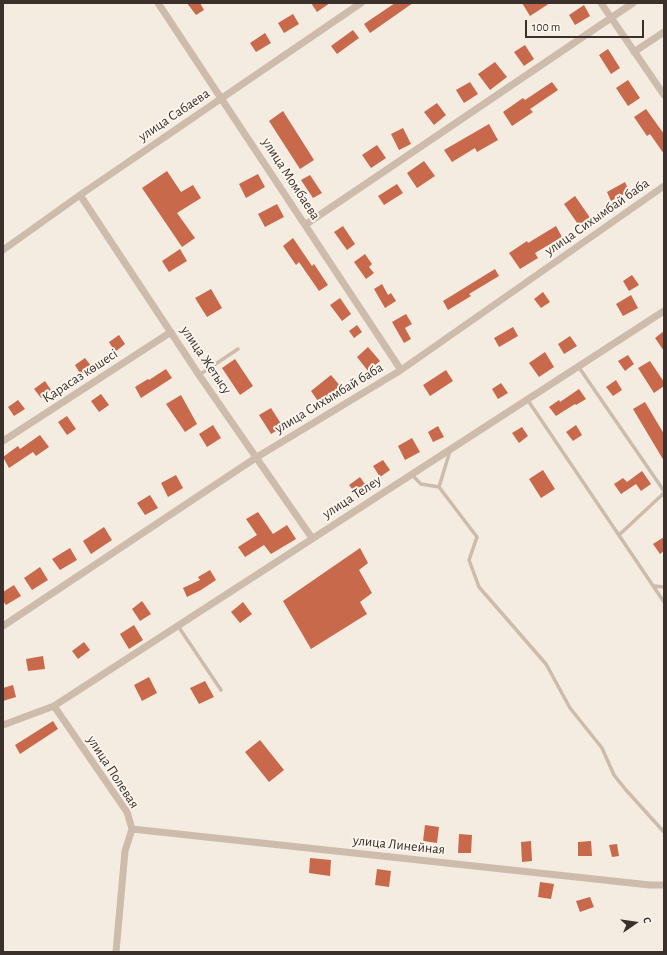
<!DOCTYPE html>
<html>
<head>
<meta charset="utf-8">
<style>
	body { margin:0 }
	#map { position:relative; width:667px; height:955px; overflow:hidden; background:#f4ebe1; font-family:"Alegreya Sans",sans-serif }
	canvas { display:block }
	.frame { position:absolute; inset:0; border:4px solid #3b302b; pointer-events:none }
	.north { position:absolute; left:615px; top:903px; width:40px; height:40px; -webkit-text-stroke:3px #fbf5ee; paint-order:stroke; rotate:77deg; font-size:11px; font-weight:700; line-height:16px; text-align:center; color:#3b302b }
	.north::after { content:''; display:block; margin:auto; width:14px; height:18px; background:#3b302b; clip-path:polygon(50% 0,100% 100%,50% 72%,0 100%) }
	.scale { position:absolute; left:525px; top:20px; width:119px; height:18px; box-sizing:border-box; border:2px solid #3b302b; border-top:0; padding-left:5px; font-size:12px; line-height:14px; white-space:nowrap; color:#3b302b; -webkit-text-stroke:3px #fbf5ee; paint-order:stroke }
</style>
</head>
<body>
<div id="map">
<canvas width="667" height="955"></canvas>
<div class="frame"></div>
<div class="north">С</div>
<div class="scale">100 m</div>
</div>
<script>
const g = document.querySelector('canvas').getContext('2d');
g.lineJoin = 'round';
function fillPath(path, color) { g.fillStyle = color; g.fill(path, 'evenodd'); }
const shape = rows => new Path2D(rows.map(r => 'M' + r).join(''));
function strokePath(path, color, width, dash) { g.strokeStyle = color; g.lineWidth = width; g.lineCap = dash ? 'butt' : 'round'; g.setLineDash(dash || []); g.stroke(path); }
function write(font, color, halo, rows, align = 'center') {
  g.font = font + ' "Alegreya Sans",sans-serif'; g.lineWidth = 4; g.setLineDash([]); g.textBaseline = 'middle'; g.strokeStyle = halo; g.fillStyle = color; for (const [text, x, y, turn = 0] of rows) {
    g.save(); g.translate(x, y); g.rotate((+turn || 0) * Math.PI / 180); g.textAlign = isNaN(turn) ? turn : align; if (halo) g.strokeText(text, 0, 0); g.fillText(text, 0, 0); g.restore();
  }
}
fillPath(shape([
	[187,3,200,3,204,10,196,15],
	[311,3,330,3,317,12],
	[395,3,413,3,370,33,364,24],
	[522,3,550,3,530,16],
	[584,5,590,16,575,25,569,15],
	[293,14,299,24,284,33,278,23],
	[353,30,359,38,337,54,331,46],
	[265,33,271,43,256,52,250,43],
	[525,45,534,59,524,66,514,52],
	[608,49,620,68,611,74,599,55],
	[495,62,507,77,490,90,478,74],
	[628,80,640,98,628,106,616,88],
	[470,82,478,94,464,103,456,90],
	[552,82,558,90,530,109,533,112,512,126,503,112,523,98,525,100],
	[437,103,446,115,434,125,424,112],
	[646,109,664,134,664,154,650,134,647,136,634,117],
	[283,111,314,160,300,169,269,121],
	[489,124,498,140,477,152,475,148,452,162,444,150],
	[403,128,411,144,399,150,391,134],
	[377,145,386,158,371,168,362,155],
	[424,161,435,176,417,188,407,173],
	[167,171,181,192,193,185,201,198,177,213,195,238,182,247,142,188],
	[258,174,265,187,246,198,239,184],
	[310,175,322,193,313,198,301,180],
	[625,182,629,191,611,201,607,192],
	[397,184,403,193,384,205,378,196],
	[575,196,591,219,580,227,564,204],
	[277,204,284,217,265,227,258,214],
	[343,226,355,244,347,250,334,232],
	[556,226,562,237,535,253,538,258,520,269,509,253,527,241,528,243],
	[293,238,312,266,314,264,328,285,319,291,299,262,296,265,283,246],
	[180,249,187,261,169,272,162,261],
	[365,254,372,264,369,267,374,273,366,279,354,262],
	[495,269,499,276,469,294,471,296,448,310,443,301],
	[632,275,639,285,629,291,623,281],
	[382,284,388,295,391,293,396,301,385,308,374,289],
	[211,289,222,308,207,317,195,298],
	[543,292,550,302,541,308,534,299],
	[631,295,638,308,623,316,616,304],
	[340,298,351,314,342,321,330,305],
	[406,314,412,324,405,328,411,339,404,343,392,322],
	[357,325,362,332,354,338,349,331],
	[513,327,518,336,499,347,494,338],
	[664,331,664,351,655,338],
	[119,335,125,344,115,352,109,342],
	[570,336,577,346,564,354,558,344],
	[368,347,380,361,368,371,357,357],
	[545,352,554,367,539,377,529,363],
	[628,355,634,364,625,371,618,361],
	[85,358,92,367,81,375,75,365],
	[235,359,253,386,240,395,222,368],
	[650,361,664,382,664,386,654,393,638,368],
	[166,369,172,378,141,398,135,387,148,379,149,380],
	[446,370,453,381,430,396,423,385],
	[331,375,341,387,320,404,311,391],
	[616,380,622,390,613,396,606,387],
	[45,381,51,390,41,398,34,389],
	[501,383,508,393,498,399,492,389],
	[579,389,586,399,576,405,575,404,556,416,549,407,559,400,560,402],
	[101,394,109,405,99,412,91,401],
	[181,395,197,424,185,432,166,404],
	[18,400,25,409,14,416,8,407],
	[645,402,664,434,664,461,633,409],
	[271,408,283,427,271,434,259,415],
	[67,416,76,429,67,435,58,422],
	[213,425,221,438,207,447,199,434],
	[576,425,582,435,573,441,566,432],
	[438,426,444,437,433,442,428,432],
	[522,427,528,436,519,443,512,433],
	[40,435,49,447,36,456,33,452,9,468,3,457,18,446,20,449],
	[412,438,420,452,405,460,398,446],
	[383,460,390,470,380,477,373,466],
	[543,470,555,489,541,498,529,479],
	[642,471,651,484,641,491,636,484,621,494,614,484,623,478,627,482],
	[176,475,183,488,168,497,161,483],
	[360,477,367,487,357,495,349,485],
	[150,495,158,508,145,515,137,503],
	[258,512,273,534,287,525,296,539,271,554,264,545,245,557,238,547,257,535,246,519],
	[104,527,112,540,91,554,83,541],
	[664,537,664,551,660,554,653,544],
	[70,548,77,560,60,570,52,559],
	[360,548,368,563,359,570,372,593,360,602,367,614,311,649,283,601],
	[40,567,48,580,32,590,24,578],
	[210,570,216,580,201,590,187,597,183,588,200,580,198,577],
	[14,585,21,596,6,605,3,601,3,592],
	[142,601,151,614,140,621,132,609],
	[243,602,252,614,240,623,231,612],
	[134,625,143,640,129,649,120,634],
	[84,642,90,650,78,659,72,651],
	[43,656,45,669,28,671,26,659],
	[149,677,157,693,142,701,134,685],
	[205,681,214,697,199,704,190,688],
	[13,685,16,697,3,701,3,688],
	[53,721,58,729,20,754,15,745],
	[260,740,284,770,269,782,245,752],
	[425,825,439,827,437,843,423,841],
	[459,834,472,835,471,853,458,853],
	[531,841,532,861,522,862,521,842],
	[591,841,592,856,578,856,578,842],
	[617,844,619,856,612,857,609,845],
	[310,858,331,860,330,876,309,873],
	[377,869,391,871,389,887,375,885],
	[540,882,554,884,551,899,538,897],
	[590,897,594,907,580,912,576,901]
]), '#c8694b');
strokePath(shape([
	[578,366,664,491],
	[199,375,238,349],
	[527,399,664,602],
	[450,451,439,487,477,537,469,560,479,587,546,664,570,708,602,748,614,775,626,790,664,832],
	[411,474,421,484,439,487],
	[619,535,664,493],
	[654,586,664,587],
	[178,626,221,690]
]), '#cdbbac', 3.5);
strokePath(shape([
	[158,3,401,370],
	[601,3,664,95],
	[634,52,664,32],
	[80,195,199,375,312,538],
	[305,225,633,3],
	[3,250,80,195,361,3],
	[3,441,171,332],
	[3,626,257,457,401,370,664,186],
	[54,706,127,812,132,829,125,851,116,952],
	[3,725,54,706,664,311],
	[132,829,650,885,664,885]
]), '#cdbbac', 7);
write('14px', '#3b302b', '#fbf5ee', [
	["улица Сабаева",174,115,-34],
	["улица Момбаева",291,179,57],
	["улица Сихымбай баба",597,217,-35],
	["улица Жетысу",206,360,56],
	["Қарасаз көшесі",80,376,-33],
	["улица Сихымбай баба",329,398,-31],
	["улица Телеу",352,497,-33],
	["улица Полевая",113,772,57],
	["улица Линейная",399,845,6]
]);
</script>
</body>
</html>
